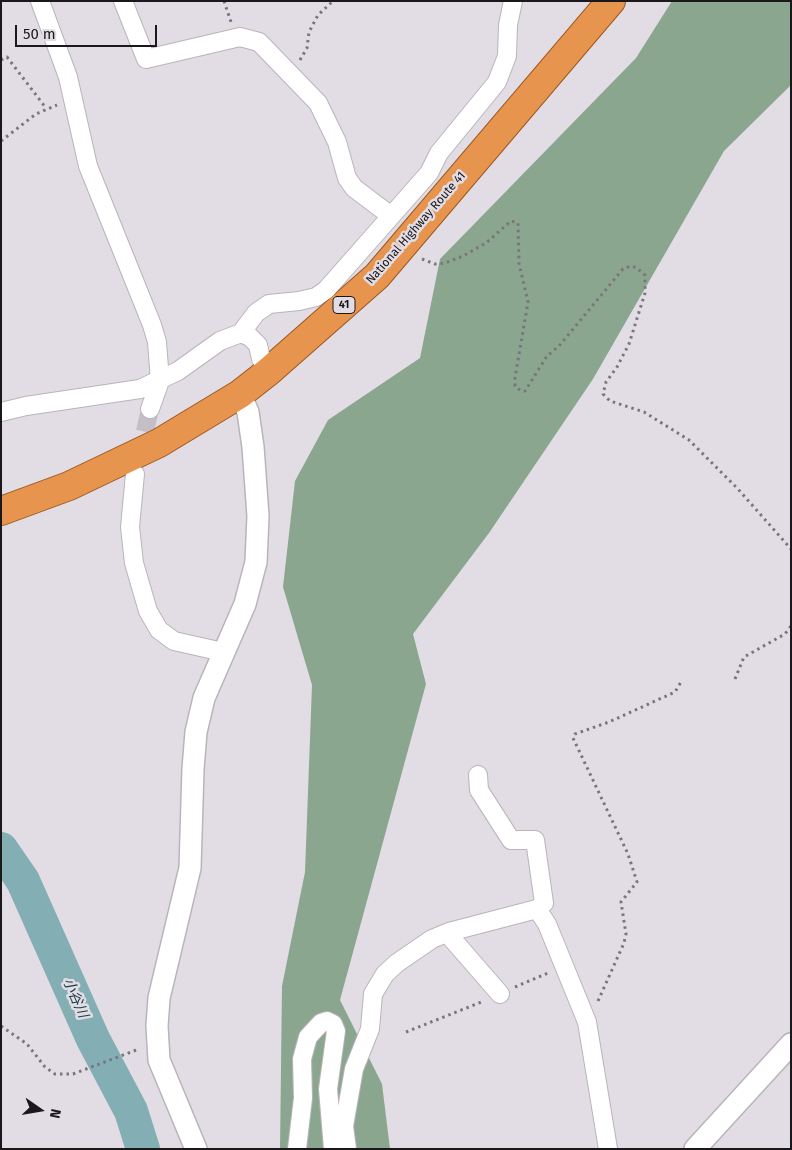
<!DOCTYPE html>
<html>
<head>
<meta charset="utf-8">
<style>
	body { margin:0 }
	#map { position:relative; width:792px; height:1150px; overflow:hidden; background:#e2dde4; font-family:"Fira Sans",sans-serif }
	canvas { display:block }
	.frame { position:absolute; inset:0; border:2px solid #1a181b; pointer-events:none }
	.north { position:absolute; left:15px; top:1085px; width:50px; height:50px; -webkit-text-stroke:4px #e2dde4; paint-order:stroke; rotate:103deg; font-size:14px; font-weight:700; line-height:20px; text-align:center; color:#1a181b }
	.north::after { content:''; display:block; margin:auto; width:18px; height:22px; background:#1a181b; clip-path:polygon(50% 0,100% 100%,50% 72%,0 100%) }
	.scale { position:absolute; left:15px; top:25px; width:142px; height:22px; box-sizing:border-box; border:2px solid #1a181b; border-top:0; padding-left:6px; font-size:15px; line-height:18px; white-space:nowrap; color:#1a181b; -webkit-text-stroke:4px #e2dde4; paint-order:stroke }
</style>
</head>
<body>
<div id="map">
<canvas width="792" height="1150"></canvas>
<div class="frame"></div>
<div class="north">N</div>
<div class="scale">50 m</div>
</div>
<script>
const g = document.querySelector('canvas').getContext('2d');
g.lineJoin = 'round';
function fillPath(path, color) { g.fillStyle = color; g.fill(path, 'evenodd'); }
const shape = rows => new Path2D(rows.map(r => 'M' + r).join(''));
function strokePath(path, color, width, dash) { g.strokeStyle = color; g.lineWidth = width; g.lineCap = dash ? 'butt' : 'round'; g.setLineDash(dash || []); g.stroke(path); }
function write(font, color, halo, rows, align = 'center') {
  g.font = font + ' "Fira Sans","Noto Sans JP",sans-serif'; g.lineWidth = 5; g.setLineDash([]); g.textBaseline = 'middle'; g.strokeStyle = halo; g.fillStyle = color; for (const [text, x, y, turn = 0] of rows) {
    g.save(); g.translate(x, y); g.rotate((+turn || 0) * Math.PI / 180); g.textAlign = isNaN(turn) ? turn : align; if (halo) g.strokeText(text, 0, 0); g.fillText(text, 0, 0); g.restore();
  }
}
fillPath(shape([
	[672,1,791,1,791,85,724,151,593,379,489,533,413,634,426,684,340,1000,382,1084,390,1149,280,1149,282,986,305,872,312,685,283,587,295,481,328,420,420,358,440,259,636,58]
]), '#8ba68e');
strokePath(shape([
	[1,849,23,881,93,1039,131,1111,143,1149]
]), '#83aeb3', 34);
strokePath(shape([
	[139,458,150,409]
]), '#c4bfc6', 18, [18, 9]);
const minor = shape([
	[40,1,68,77,88,166,152,325,157,342,160,381,150,409],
	[123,1,146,59,240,37,259,42,318,103,337,142,347,178,354,188,391,216],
	[241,333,256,313,269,304,299,301,316,297,326,290,429,173,439,153,497,82,507,56,508,25,513,1],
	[1,412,26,406,140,389,178,371,220,341,241,333,250,337,258,345,261,359,268,372],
	[135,474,130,527,134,563,148,611,159,630,174,641,223,652],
	[478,775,479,790,511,840,535,840,544,903,537,909],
	[447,933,500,994],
	[297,1149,303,1098,302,1059,308,1037,321,1023,327,1021,333,1024,336,1031,328,1089,333,1149],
	[347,1149,344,1126,354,1069,370,1029,373,994,385,974,397,963,432,939,449,932,537,909,547,924,587,1022,608,1149]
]);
const tertiary = shape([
	[196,1149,159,1060,157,1026,159,998,190,868,193,769,196,732,204,698,245,604,256,562,258,516,253,447,248,412,240,394],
	[695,1149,791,1044]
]);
const trunk = shape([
	[1,511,69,486,159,443,240,394,268,372,377,276,611,1]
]);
strokePath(minor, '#b9b4ba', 20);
strokePath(tertiary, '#b9b4ba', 24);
strokePath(trunk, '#9b5820', 30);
strokePath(shape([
	[224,1,231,22],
	[1,60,7,57,46,108],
	[300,60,307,48,309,32,318,15,333,1],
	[1,141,36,114,57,105],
	[422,259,435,264,445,263,463,256,486,243,511,221,518,223,519,263,528,302,515,378,515,386,521,391,525,391,547,356,559,346,623,269,631,266,637,268,645,275,645,293,629,344,617,367,606,382,603,394,610,401,644,412,689,440,738,489,791,549],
	[735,679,744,657,785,634,791,626],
	[515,987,548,973],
	[598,1001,624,943,626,934,621,902,637,882,628,854,573,738,575,734,609,722,675,692,681,682],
	[1,1026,27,1044,45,1067,55,1074,73,1074,139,1049],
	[406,1032,484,1001]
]), '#79757a', 3, [2.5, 4]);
strokePath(minor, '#fff', 18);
strokePath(tertiary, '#fff', 21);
strokePath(trunk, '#e7944f', 28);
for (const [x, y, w] of [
	[344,305,22]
]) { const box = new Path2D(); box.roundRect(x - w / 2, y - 8.5, w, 17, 4); g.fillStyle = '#e2dde4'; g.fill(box); strokePath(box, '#1a181b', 1); }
write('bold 11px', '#1a181b', null, [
	["41",344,305]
]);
write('12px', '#1a181b', '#e2dde4', [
	["National Highway Route 41",416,228,-49]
]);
write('italic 14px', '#163f44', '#e2dde4', [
	["小谷川",75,998,66]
]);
</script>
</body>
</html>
